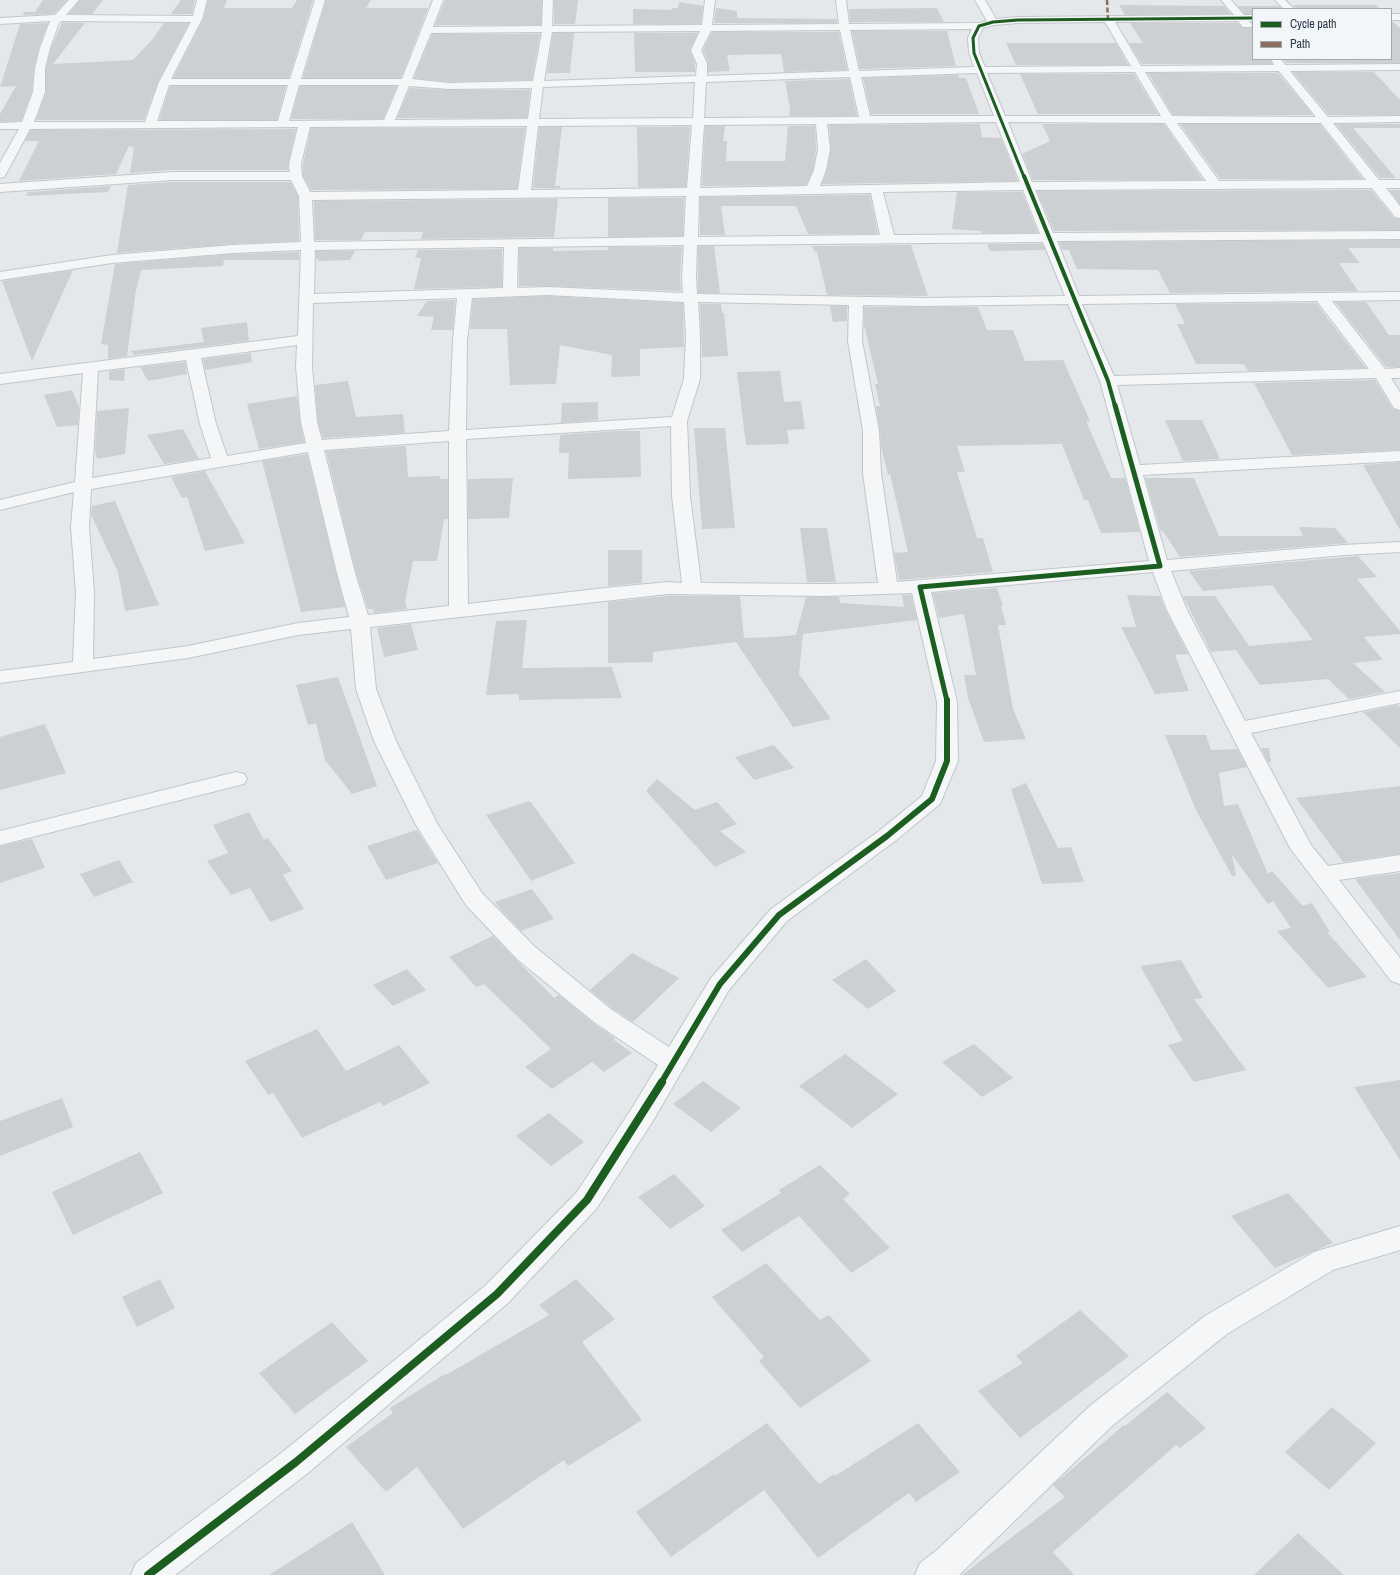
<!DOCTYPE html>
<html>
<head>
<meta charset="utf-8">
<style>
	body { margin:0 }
	#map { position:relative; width:1400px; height:1575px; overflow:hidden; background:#e5e8ea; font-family:"Archivo Narrow",sans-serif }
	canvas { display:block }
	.legend { position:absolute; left:1252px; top:8px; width:140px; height:52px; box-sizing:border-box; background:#f3f6f9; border:1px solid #a2aab1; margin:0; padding:5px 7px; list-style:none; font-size:12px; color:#293745 }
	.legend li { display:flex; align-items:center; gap:8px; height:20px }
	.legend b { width:20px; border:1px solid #a2aab1 }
</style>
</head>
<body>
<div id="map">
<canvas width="1400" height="1575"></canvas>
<ul class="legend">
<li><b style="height:5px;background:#1b5e20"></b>Cycle path</li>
<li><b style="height:5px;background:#8d6e63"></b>Path</li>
</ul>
</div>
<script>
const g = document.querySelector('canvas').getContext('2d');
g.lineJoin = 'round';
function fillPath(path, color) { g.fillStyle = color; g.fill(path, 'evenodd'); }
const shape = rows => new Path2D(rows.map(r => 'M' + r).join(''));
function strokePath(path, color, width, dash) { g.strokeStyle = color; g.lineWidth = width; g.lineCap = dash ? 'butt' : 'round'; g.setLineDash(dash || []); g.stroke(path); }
fillPath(shape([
	[43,0,67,0,54,14,23,15,24,12,35,12],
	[80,0,103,0,92,14,69,14],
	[181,0,195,0,192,14,171,14],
	[208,0,227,0,224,8,292,8,297,0,313,0,289,78,173,78,203,20],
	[326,0,371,0,366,8,428,8,401,78,303,78],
	[445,0,542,0,541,25,435,25],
	[554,0,578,0,575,24,554,24],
	[679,2,703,6,701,24,633,24,633,9,671,10,672,8,678,8],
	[1119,5,1224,6,1231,14,1125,15],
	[1293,5,1376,5,1380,9,1296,9],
	[1238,6,1279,6,1282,9,1253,9,1253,14,1245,14],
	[716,8,737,11,737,18,837,19,837,23,714,23],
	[937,8,944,22,850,22,849,9],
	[1391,22,1393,22,1400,28,1400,63,1286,63,1283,59,1391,59],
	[48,23,39,47,34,68,32,92,21,121,0,122,0,114,16,86,0,87,20,24],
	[62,23,85,23,53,64,133,60,152,40,164,23,189,23,158,82,144,120,36,120,46,93,46,68,51,48],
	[1130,23,1237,23,1243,28,1251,28,1253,26,1253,59,1270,59,1272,64,1142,64,1129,43,1143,43],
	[852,31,947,31,956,66,860,69],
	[712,32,839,32,847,70,784,72,781,54,727,55,730,71,708,72,708,63,703,50],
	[553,33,574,33,570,73,547,73],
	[634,33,698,33,690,49,695,64,695,72,635,72],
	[432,34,540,34,532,80,449,82,414,78],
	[1006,43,1116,43,1128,65,1016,65],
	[1293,72,1374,72,1400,100,1400,115,1329,115],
	[1148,73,1278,73,1313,115,1173,115],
	[1020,74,1134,74,1158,114,1038,114],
	[958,75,959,78,966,78,979,114,871,114,863,78],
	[849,79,857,116,789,116,790,109,785,81],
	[170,86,286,86,277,120,159,120],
	[300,86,397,86,383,119,291,119],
	[410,88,449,90,530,90,527,118,397,118],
	[980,124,982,137,1001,138,1018,181,822,184,827,170,831,149,829,125],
	[1042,124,1164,124,1203,180,1033,180,1022,154,1050,141],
	[1180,124,1320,124,1363,179,1220,179],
	[1336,124,1400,124,1400,128,1353,128,1396,178,1380,178],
	[705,126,725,126,723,141,727,141,726,161,785,161,788,126,815,126,816,149,813,170,806,185,702,186],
	[539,127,562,127,555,186,560,186,560,188,533,188],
	[637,127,690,127,686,187,638,187],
	[311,128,525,128,517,189,311,190,303,176,303,164],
	[296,129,288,164,288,170,173,170,130,173,134,148,129,146,116,174,19,181,39,141,25,141,31,130],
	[173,182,290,182,298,196,299,241,233,244,117,253,128,185],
	[111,186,108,192,26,196,28,192],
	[1371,190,1394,218,1400,219,1400,230,1054,231,1037,191],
	[1389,190,1400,190,1400,204],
	[957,192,1022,192,1038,233,982,233,981,231,952,229],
	[870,195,878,234,808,234,796,206,721,206,725,235,700,235,700,197],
	[608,198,684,198,683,236,608,237],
	[558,199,554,237,421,239,423,232,365,232,361,240,315,240,314,201],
	[1400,240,1400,248,1348,248,1360,263,1339,263,1358,291,1170,293,1158,270,1077,269,1069,250,1062,250,1059,242],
	[987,244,1042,244,1045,250,990,251],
	[911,245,928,296,827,295,817,252,815,252,812,246],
	[698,246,714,246,720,293,698,293],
	[608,247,682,247,680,277,681,291,547,286,519,286,519,248,553,248,553,251,608,250],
	[502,249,502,287,414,289,421,258,415,258,418,250],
	[316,251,355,251,350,260,318,261,318,259,316,259],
	[299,252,299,260,224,260,223,266,141,270,136,290,127,356,108,359,108,345,101,344,115,264,233,254],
	[73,270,32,361,2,281],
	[547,296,683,303,684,347,640,349,640,376,611,377,612,355,560,345,556,384,510,385,507,329,470,329,473,299],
	[455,300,453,330,431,330,434,317,417,316,427,301],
	[1335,302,1366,302,1389,335,1400,335,1400,367,1386,367],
	[1316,303,1366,368,1248,371,1244,364,1196,364,1177,324,1185,324,1175,304],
	[700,304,721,304,722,313,724,313,728,356,702,357],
	[830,306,847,306,847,321,833,322],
	[864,307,978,307,987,330,1013,330,1025,361,1063,360,1090,421,1086,421,1111,478,1125,478,1140,532,1101,533,1088,500,1084,500,1062,444,957,446,965,472,957,472,977,538,983,538,993,572,899,580,894,553,908,552,890,474,888,475,881,446,880,431,876,406,880,406,875,384,878,384,864,325],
	[247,322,249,341,134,355,131,351,204,342,201,328],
	[251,353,252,362,205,370,203,359],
	[185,362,187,374,148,381,140,367],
	[125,369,124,381,109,380,109,371],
	[780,371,784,402,801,401,805,429,787,430,789,444,746,445,737,372],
	[1375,380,1393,409,1400,411,1400,450,1292,455,1254,383],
	[348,381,356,417,403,414,405,433,323,438,318,422,315,385],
	[72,390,79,407,78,425,57,427,44,395],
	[297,396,300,422,304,442,259,449,247,404],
	[598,402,598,420,561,423,562,403],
	[129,408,125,454,97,459,95,452,97,411],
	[1165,420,1202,420,1220,459,1183,461],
	[694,428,725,428,735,528,702,529],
	[183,429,199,459,164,464,147,435],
	[617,431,640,431,641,477,568,479,569,453,559,453,560,435],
	[406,446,408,477,440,476,440,479,448,479,448,519,444,519,437,561,413,561,405,602,407,609,374,613,373,609,368,609,356,573,326,451],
	[307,454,345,607,301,612,262,461],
	[1400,462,1400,530,1363,465],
	[205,471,245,543,205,551,187,497,182,498,171,477],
	[513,478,509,518,468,519,468,479],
	[1145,478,1194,478,1219,536,1303,536,1299,527,1335,528,1348,543,1180,557,1163,531,1161,532],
	[115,501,159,605,125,611,118,572,91,515,92,506],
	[800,528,827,528,836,582,807,582],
	[608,550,642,550,642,583,608,586],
	[1358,556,1377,577,1357,579,1400,631,1400,634,1364,637,1383,660,1353,663,1385,692,1349,699,1328,679,1260,685,1236,650,1211,652,1183,596,1215,596,1249,646,1313,640,1272,585,1203,591,1189,571],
	[997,588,1003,606,1001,606,1006,625,998,625,1013,709,1026,739,984,742,968,698,964,675,976,675,964,614,939,618,933,593],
	[902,595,911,595,917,620,803,634,799,674,831,719,793,727,736,642,653,652,653,662,608,663,608,602,668,596,740,596,744,638,774,637,796,635,806,597,839,597,840,603,904,607],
	[1127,595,1160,596,1166,611,1188,654,1175,655,1189,691,1155,694,1121,627,1136,627],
	[527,620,522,668,612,667,622,698,519,700,519,694,486,695,496,621],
	[411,624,418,650,384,657,377,628],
	[338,677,377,786,352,794,325,760,316,723,308,725,296,685],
	[1398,705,1400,707,1400,748,1363,712],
	[45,724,66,773,0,790,0,737],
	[1165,735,1206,735,1211,750,1237,749,1247,767,1219,773,1224,806,1238,804,1268,874,1272,871,1303,906,1312,903,1330,932,1327,932,1367,977,1328,988,1277,931,1291,928,1273,901,1268,904,1232,855,1236,875,1232,876,1196,810],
	[774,745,794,768,754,780,735,757],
	[1261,748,1269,748,1271,762,1268,762],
	[657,779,695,810,717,802,737,824,720,831,746,852,715,867,646,791],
	[1026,783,1058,848,1071,847,1084,882,1042,884,1011,789],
	[1400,786,1400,854,1343,862,1296,798],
	[530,801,575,863,531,881,486,815],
	[249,812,264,840,268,838,292,871,283,875,304,909,270,922,250,888,231,895,207,861,228,853,213,825],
	[417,830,438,863,386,880,367,846],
	[32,839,45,868,0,883,0,846],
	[119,860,133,882,94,897,80,874],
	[1400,873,1400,940,1355,879],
	[532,889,554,919,521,931,501,910,495,902],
	[493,936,554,998,559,995,593,1023,615,1038,614,1040,632,1053,604,1072,592,1062,552,1089,525,1067,551,1049,484,984,476,987,449,957],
	[632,953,679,978,633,1022,613,1009,590,990],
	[866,959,896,991,868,1009,832,980],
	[1181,960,1203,998,1194,999,1246,1070,1194,1082,1168,1045,1183,1041,1140,966],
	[407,969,426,990,393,1006,373,985],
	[317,1029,346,1071,399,1045,430,1083,383,1106,380,1102,302,1138,273,1093,268,1095,245,1061],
	[974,1044,1013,1078,982,1097,942,1062],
	[845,1054,898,1094,852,1128,799,1086],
	[1400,1080,1400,1160,1354,1087],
	[703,1081,741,1108,711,1132,673,1104],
	[62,1098,73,1127,0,1156,0,1121],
	[549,1113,584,1142,551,1166,516,1136],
	[140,1152,163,1193,73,1235,52,1192],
	[820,1165,850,1194,843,1199,890,1248,851,1273,799,1216,742,1252,721,1230,781,1193,779,1190],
	[674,1174,705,1206,670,1229,638,1197],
	[1288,1193,1333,1243,1275,1268,1231,1216],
	[766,1263,820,1320,829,1315,871,1361,800,1408,759,1361,764,1357,712,1297],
	[160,1279,175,1308,137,1327,122,1297],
	[576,1279,615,1319,582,1342,642,1420,568,1466,564,1460,463,1529,417,1467,386,1492,346,1447,393,1413,390,1408,445,1374,446,1375,549,1315,539,1305],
	[1080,1310,1129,1356,1020,1438,978,1391,1023,1363,1016,1356],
	[332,1322,368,1361,295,1414,259,1373],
	[1167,1392,1206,1428,1180,1448,1176,1445,1053,1552,1074,1575,962,1575,1065,1497,1053,1485,1124,1425,1125,1426],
	[1332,1407,1376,1443,1329,1490,1285,1452],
	[767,1423,819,1484,834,1474,835,1476,918,1423,960,1472,916,1502,909,1493,818,1558,764,1490,671,1557,636,1512],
	[352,1522,385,1575,269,1575],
	[1298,1533,1344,1575,1254,1575]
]), '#cdd0d3');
const minor = shape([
	[69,0,79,0,66,15,193,16,197,0,207,0,202,19,171,79,290,79,315,0,325,0,301,79,402,79,433,0,443,0,433,27,542,26,543,0,553,0,552,26,702,25,705,0,715,0,712,25,839,24,836,0,846,0,849,24,979,23,987,21,975,0,985,0,996,19,1018,17,1234,15,1221,0,1231,0,1244,15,1253,15,1253,21,1249,21,1252,25,1251,27,1243,27,1238,21,1115,22,1141,66,1274,65,1271,59,1281,59,1285,65,1400,64,1400,70,1290,71,1328,117,1400,116,1400,122,1333,123,1379,180,1400,180,1400,188,1386,188,1400,206,1400,218,1395,217,1372,188,1035,190,1053,233,1400,231,1400,239,1057,241,1079,296,1400,292,1400,300,1332,301,1385,369,1400,368,1400,378,1391,378,1400,392,1400,410,1394,408,1376,378,1117,385,1140,465,1400,451,1400,461,1143,475,1167,560,1344,545,1400,542,1400,552,1344,555,1171,571,1187,610,1245,721,1400,691,1400,703,1251,733,1311,845,1328,866,1400,855,1400,871,1339,880,1400,958,1400,984,1391,981,1290,848,1167,610,1153,572,931,592,957,702,958,761,940,804,895,841,787,921,729,990,654,1119,597,1208,508,1303,308,1473,175,1575,131,1575,136,1563,284,1451,486,1285,577,1192,634,1105,658,1065,594,1022,517,959,466,905,416,825,374,741,356,689,351,629,298,635,188,658,0,683,0,671,73,662,76,592,71,527,74,492,0,510,0,500,75,482,83,373,0,384,0,374,298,336,301,250,233,253,112,263,0,280,0,272,112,255,233,245,301,242,299,196,291,180,173,180,0,192,0,184,173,172,290,172,289,164,298,127,30,129,6,174,4,177,0,178,0,163,19,129,0,129,0,123,22,122,33,92,35,68,40,48,50,21,0,24,0,18,55,15,69,0],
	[61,21,191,22,159,82,145,122,34,122,45,92,45,68,50,48,58,25,61,21],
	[1105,22,1131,66,985,67,979,53,978,38,983,28,994,25,1018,23,1105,22],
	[972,29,968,38,969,53,974,67,859,71,850,30,972,29],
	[840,30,849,71,707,76,707,64,701,50,711,31,840,30],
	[700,31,691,50,697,64,696,76,544,81,552,32,700,31],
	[542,32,533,81,449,83,412,79,431,33,542,32],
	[1279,71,1316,117,1172,116,1145,72,1279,71],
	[1135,72,1161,116,1005,116,987,73,1135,72],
	[977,73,994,116,870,116,861,77,977,73],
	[850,77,859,117,704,118,706,82,850,77],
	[695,82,693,118,539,119,543,87,695,82],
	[169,85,288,85,278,121,157,121,169,85],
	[299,85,399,85,384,120,289,121,299,85],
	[409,86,449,89,532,88,528,119,395,120,409,86],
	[996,122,1020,182,820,186,826,170,830,149,827,124,996,122],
	[1008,122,1165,123,1206,181,1032,182,1008,122],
	[1177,123,1321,123,1366,180,1219,181,1177,123],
	[816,124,818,149,814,170,807,186,700,188,704,125,816,124],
	[692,125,687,188,531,190,538,126,692,125],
	[527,126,518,190,310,192,302,176,301,164,310,127,527,126],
	[1023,190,1040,234,894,235,883,192,1023,190],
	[871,193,880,235,698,237,699,196,871,193],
	[686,196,684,237,314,242,312,200,686,196],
	[1043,242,1065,296,926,298,697,294,696,277,697,245,1043,242],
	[684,245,682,277,683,293,547,287,517,288,518,247,684,245],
	[504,247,503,288,314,294,315,250,504,247],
	[547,295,684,302,686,336,684,379,672,417,466,430,467,341,472,298,547,295],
	[457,298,453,341,449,431,322,440,317,422,312,367,313,303,457,298],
	[1317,301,1369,369,1114,376,1082,304,1317,301],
	[698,302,849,305,848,341,863,431,863,473,878,583,825,584,701,583,690,496,687,421,700,379,700,336,698,302],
	[1068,304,1100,381,1149,561,897,582,881,473,879,431,862,341,863,305,926,306,1068,304],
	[297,345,296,367,301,422,306,443,227,456,216,424,201,358,297,345],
	[186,360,200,424,211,458,92,478,98,371,186,360],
	[671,426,672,496,682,583,668,582,605,588,468,604,466,439,671,426],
	[449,441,449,606,368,615,355,573,324,450,449,441],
	[308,452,337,573,349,617,298,623,188,646,93,659,94,592,89,527,91,489,308,452],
	[912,593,937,702,936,761,922,796,879,831,771,909,711,978,669,1047,612,1010,535,947,482,893,438,825,396,741,376,689,370,627,668,594,825,596,912,593],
	[1275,0,1285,0,1294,9,1284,9,1275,0],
	[1391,14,1400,14,1400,20,1391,20,1391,14],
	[236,772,244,774,247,779,244,784,0,845,0,831,236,772],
	[1400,1226,1400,1250,1333,1270,1227,1334,1113,1425,959,1575,915,1575,920,1563,937,1550,1091,1405,1205,1316,1314,1252,1400,1226]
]);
strokePath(minor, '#c3c6c8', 2);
fillPath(minor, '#f4f6f7');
strokePath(shape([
	[1107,0,1108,19]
]), '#8d6e63', 2.5, [5, 2.5]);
strokePath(shape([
	[1024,177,974,53,973,38,979,26,993,22,1018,20,1253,18]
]), '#1b5e20', 3);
strokePath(shape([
	[1024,176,1108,381,1115,406]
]), '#1b5e20', 4);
strokePath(shape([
	[947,701,920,587,1160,566,1115,405]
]), '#1b5e20', 5);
strokePath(shape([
	[661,1083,720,984,779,915,887,836,932,799,947,761,947,700]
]), '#1b5e20', 6);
strokePath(shape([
	[148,1575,296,1462,497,1294,587,1200,662,1082]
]), '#1b5e20', 8);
</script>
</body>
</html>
